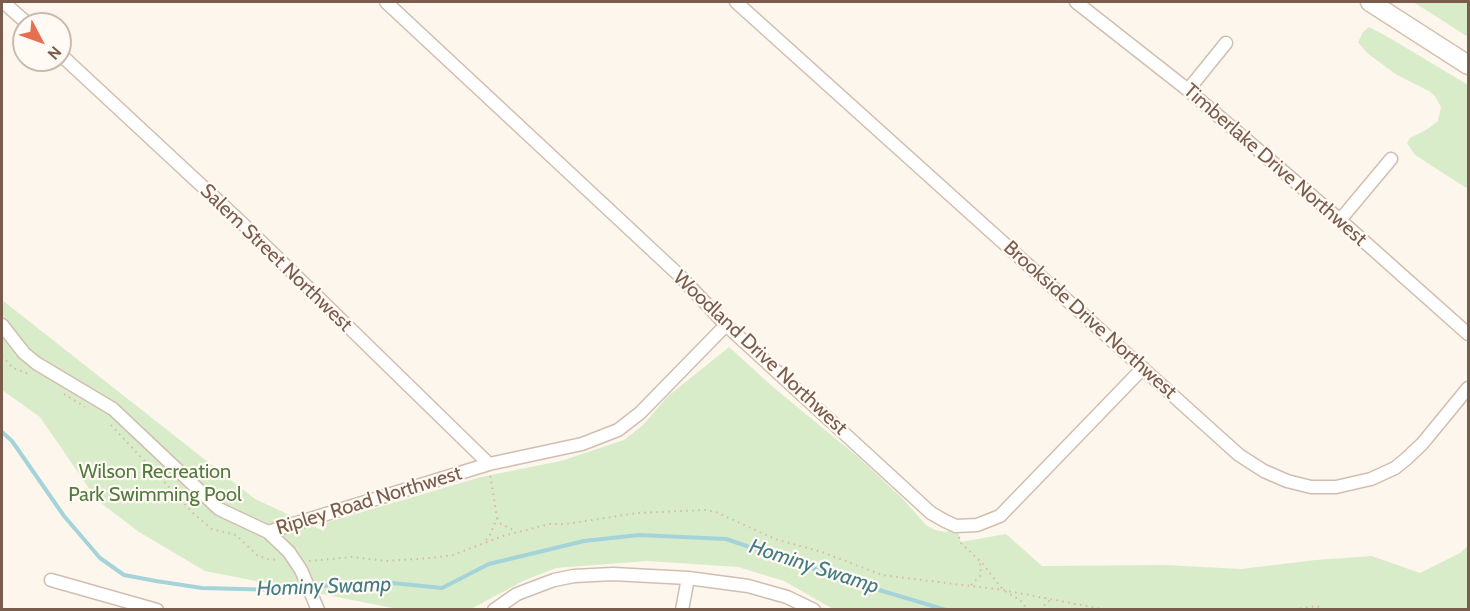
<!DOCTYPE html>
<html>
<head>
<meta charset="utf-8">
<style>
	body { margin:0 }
	#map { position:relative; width:1470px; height:611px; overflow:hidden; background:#fdf6ec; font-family:Cabin,sans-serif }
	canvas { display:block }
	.frame { position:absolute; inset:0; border:3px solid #7a5c4d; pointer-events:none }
	.north { position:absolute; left:12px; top:12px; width:60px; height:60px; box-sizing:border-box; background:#fffaf3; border:2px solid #cabbb1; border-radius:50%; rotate:131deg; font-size:16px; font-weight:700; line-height:24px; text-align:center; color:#7a5c4d }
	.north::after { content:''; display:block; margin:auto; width:21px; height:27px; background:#e76f51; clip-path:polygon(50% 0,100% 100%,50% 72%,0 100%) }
</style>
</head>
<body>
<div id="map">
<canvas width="1470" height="611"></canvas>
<div class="frame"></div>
<div class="north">N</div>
</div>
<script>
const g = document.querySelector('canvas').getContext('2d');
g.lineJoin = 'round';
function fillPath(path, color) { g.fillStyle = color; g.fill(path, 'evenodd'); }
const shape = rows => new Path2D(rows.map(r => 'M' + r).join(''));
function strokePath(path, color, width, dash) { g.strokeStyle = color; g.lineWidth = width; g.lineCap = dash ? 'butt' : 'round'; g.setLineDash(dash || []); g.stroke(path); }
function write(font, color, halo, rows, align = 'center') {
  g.font = font + ' Cabin,sans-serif'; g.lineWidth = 4.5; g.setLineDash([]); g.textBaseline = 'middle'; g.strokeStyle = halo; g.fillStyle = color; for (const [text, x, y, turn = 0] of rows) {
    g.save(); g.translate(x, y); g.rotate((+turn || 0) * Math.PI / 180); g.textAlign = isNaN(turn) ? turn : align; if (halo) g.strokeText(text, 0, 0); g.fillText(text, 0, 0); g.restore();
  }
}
fillPath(shape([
	[1413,2,1468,2,1468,37,1437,17],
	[1369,27,1388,37,1468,85,1468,189,1415,155,1407,143,1410,138,1426,130,1438,121,1441,107,1435,96,1429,91,1397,75,1367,53,1358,42,1363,32],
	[2,300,255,499,324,531,325,523,481,477,561,461,624,440,643,425,667,397,729,347,773,387,858,457,902,498,926,525,935,530,946,532,956,526,961,542,1006,534,1042,566,1164,565,1241,569,1316,560,1372,556,1420,573,1460,553,1468,546,1468,609,833,609,784,581,738,567,647,561,556,568,523,581,471,609,398,609,205,571,139,532,97,500,40,417,2,390]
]), '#d8ecc9');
strokePath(shape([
	[2,432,12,441,64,516,100,558,124,575,156,581,202,588,280,590,372,581,442,588,489,564,584,541,639,535,726,539,859,584,946,610]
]), '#a5d3da', 4);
const street = shape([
	[3,2,28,24],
	[386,2,680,276,726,325,931,513,945,521,956,526,977,525,1000,516,1143,368],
	[736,2,1239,455,1264,471,1287,481,1311,487,1336,487,1371,479,1395,468,1406,459,1422,444,1468,388],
	[1076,2,1188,90,1340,220,1468,334],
	[60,54,244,225,489,464],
	[1188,90,1226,43],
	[1340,220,1391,159],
	[2,325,24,353,36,363,113,409,219,509,268,532,489,464,582,444,618,430,640,413,726,325],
	[268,532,289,552,301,570,318,610],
	[51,580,157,610],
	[494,610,517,594,554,580,574,576,613,574,688,578,748,586,787,597,814,610],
	[682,610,688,578]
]);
const secondary = shape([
	[1370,2,1468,65]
]);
strokePath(street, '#d1beb0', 15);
strokePath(secondary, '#d6c0b0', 21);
strokePath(shape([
	[2,356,13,368,31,375],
	[64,394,85,407],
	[111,425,194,514,212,529,236,535,257,555,267,559,279,560],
	[497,518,501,524,516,531],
	[959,537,961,543,983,564,1003,590,1020,600,1028,610],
	[486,540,490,535,497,518,490,474],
	[309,561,352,557,387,561,431,558,453,555,503,536,549,524,566,524,637,513,705,510,716,512,775,539,822,552,882,575,1003,590,1107,610],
	[971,585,981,575,980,563],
	[1040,610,1047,602,1054,599],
	[1288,610,1317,606,1327,610]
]), '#d9b8a5', 2, [1.5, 4.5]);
strokePath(street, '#fff', 12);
strokePath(secondary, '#fff', 18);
write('20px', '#7a5c4d', '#fffaf3', [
	["Timberlake Drive Northwest",1275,165,41],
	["Salem Street Northwest",276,258,44],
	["Brookside Drive Northwest",1090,320,42],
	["Woodland Drive Northwest",760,353,43],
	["Ripley Road Northwest",369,501,-17]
]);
write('20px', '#537a41', '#fffaf3', [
	["Wilson Recreation",155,472],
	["Park Swimming Pool",155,495]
]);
write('italic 21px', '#437c86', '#fffaf3', [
	["Hominy Swamp",814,567,18],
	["Hominy Swamp",324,587,-2]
]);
</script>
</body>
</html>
